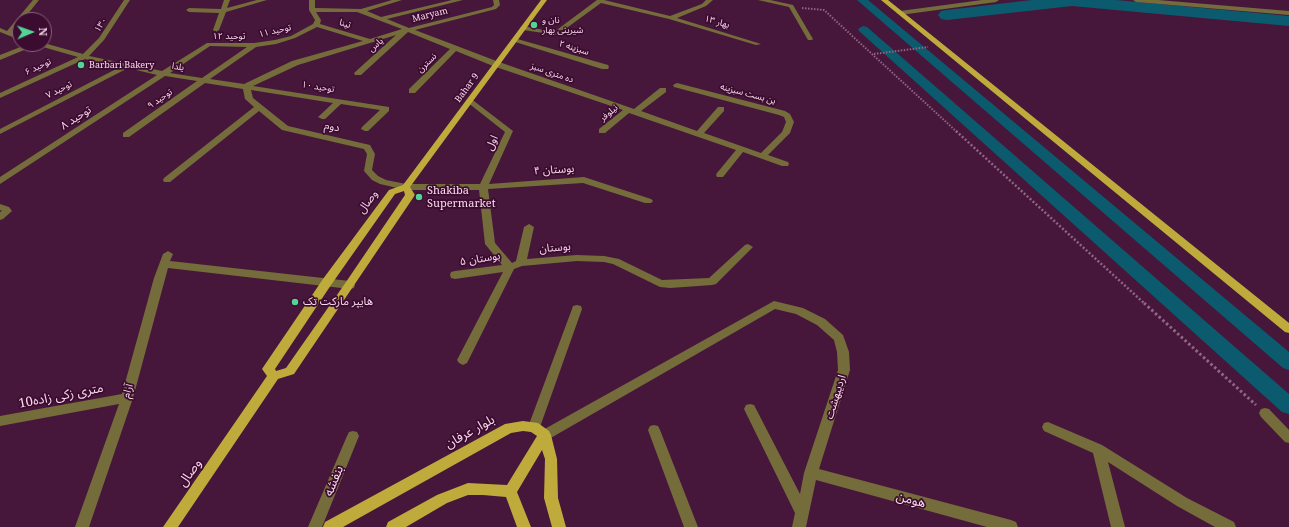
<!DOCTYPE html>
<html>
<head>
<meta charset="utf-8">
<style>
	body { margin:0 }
	#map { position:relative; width:1289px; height:527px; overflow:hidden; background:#46173a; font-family:"Noto Serif",serif }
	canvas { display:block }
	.north { position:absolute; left:12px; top:12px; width:40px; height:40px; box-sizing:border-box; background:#3b0c2f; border:1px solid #875e7b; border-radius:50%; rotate:88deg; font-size:11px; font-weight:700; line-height:16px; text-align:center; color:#fadaee }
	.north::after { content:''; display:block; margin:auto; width:14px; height:18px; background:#53d396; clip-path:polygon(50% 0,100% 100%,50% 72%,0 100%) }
</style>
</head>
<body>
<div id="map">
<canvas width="1289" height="527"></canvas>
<div class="north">N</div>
</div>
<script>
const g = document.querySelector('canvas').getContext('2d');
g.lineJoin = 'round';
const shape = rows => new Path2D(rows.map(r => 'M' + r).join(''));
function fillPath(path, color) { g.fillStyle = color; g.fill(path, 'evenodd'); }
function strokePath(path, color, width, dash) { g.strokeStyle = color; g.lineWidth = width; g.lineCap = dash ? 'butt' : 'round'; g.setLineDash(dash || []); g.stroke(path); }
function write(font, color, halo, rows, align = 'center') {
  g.font = font + ' "Noto Serif","Noto Sans Arabic",serif'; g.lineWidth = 3.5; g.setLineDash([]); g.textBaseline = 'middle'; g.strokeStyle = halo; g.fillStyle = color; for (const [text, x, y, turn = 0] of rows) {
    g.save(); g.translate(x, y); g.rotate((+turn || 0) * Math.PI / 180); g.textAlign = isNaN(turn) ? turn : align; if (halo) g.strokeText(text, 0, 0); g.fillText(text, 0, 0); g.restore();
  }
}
fillPath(shape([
	[857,0,868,0,1289,352,1289,370,1283,368,857,0],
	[863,26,867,27,1289,394,1289,414,1282,412,859,31,858,29,863,26]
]), '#0c5a6d');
fillPath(shape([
	[1032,0,1116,0,1289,16,1289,26,1072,6,947,20,941,19,938,15,941,11,947,10,1032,0]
]), '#0c5a6d');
strokePath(shape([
	[802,8,824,10,957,132],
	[874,54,928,47]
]), '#8f6683', 2, [1.5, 1.5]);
strokePath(shape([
	[956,131,1145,304]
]), '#8f6683', 2.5, [2, 2]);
strokePath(shape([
	[1144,303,1256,405]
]), '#8f6683', 3, [2.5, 2.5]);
fillPath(shape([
	[33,0,39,0,23,20,20,20,20,24,13,33,20,36,20,40,0,32,0,28,7,31,33,0],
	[124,0,130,0,104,40,89,56,162,71,207,43,254,43,275,40,291,36,313,24,315,20,309,10,309,0,315,0,315,8,361,9,392,0,402,0,367,11,381,17,452,0,463,0,387,19,409,28,492,7,494,5,493,0,499,0,500,5,496,9,415,30,499,62,634,109,660,88,666,88,666,92,641,111,697,131,718,107,724,107,724,111,704,133,761,153,782,132,786,122,784,117,779,115,674,87,673,85,677,83,785,111,790,114,794,122,790,133,768,155,788,162,789,164,788,166,782,166,743,152,723,177,717,177,716,175,717,173,736,150,629,113,605,133,599,133,599,129,623,110,493,66,456,51,415,93,409,93,409,89,450,49,408,32,361,75,355,75,354,73,396,35,298,65,253,86,389,107,389,111,368,131,365,131,361,129,362,127,380,110,341,104,325,119,322,119,318,117,333,103,251,90,253,98,288,126,370,145,375,154,372,170,378,176,386,180,406,184,480,184,505,132,467,102,466,100,470,98,513,131,489,184,584,177,651,199,653,201,651,203,645,203,583,183,488,189,495,243,512,263,516,261,524,227,529,224,534,227,527,259,577,255,604,256,619,259,662,280,709,278,745,245,748,244,753,247,716,284,712,285,670,288,660,287,613,264,604,262,577,261,522,266,514,269,467,363,463,365,459,363,457,360,503,272,455,279,451,278,450,275,451,272,455,271,502,265,485,244,479,190,406,190,380,184,372,180,364,171,367,154,364,149,282,130,259,111,170,182,164,182,163,180,164,178,254,107,245,99,243,89,205,83,129,137,123,137,123,133,197,81,165,76,0,184,0,177,157,75,128,68,0,134,0,129,120,67,85,59,0,98,0,93,78,57,36,45,0,60,0,55,28,44,44,43,83,54,99,38,124,0],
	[316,12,357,12,402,29,370,39,320,24,321,20,316,12],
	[317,27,363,41,292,61,244,84,210,79,256,47,276,44,295,38,317,27],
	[210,46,247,47,202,78,170,73,210,46],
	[224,0,230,0,227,8,257,0,267,0,226,12,219,30,216,32,213,30,219,13,189,12,186,10,189,8,221,9,224,0],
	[597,0,604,0,670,16,702,4,706,0,713,0,706,6,677,18,761,44,756,45,669,19,601,3,557,35,523,30,520,28,523,26,554,32,597,0],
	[758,0,770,0,793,5,813,39,812,40,808,40,789,7,758,0],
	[982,0,999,0,996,2,900,15,897,13,900,11,982,0],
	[1133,0,1158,0,1289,11,1289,15,1136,2,1133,0],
	[514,38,608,65,609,67,608,69,602,69,512,41,511,40,514,38],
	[0,204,9,207,12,211,3,219,0,220,0,212,2,211,0,210,0,204],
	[168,251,173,254,170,261,350,281,354,282,355,285,354,288,350,289,168,268,133,398,89,527,75,527,119,404,0,426,0,416,122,394,154,278,163,254,168,251],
	[774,301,803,308,825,319,843,335,849,352,850,370,819,469,1011,520,1016,522,1018,527,987,527,816,480,806,527,792,527,795,513,744,409,746,405,750,404,754,405,800,494,804,473,838,370,837,352,834,340,817,325,796,314,775,309,549,439,545,440,541,439,539,435,541,431,774,301],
	[577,305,581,306,582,309,540,427,538,431,534,432,530,431,528,427,572,309,573,306,577,305],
	[1265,408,1269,409,1289,430,1289,443,1285,442,1261,417,1259,413,1261,409,1265,408],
	[1048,422,1102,445,1187,498,1234,522,1236,527,1215,527,1177,506,1108,462,1125,527,1111,527,1093,453,1044,431,1042,427,1044,423,1048,422],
	[654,425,658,426,660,430,698,527,684,527,648,430,650,426,654,425],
	[353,431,357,432,359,436,322,527,308,527,347,436,349,432,353,431]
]), '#756c3b');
fillPath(shape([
	[541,0,547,0,410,187,415,195,294,374,278,379,178,527,163,527,267,376,262,369,264,366,323,279,389,190,403,185,541,0],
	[404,191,405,195,346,282,286,368,276,371,275,369,331,285,395,194,404,191],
	[881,0,888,0,1289,323,1289,333,1285,332,881,0],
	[523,421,538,423,549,431,551,435,557,459,558,498,566,527,552,527,544,498,545,459,542,450,517,492,531,527,517,527,506,497,483,495,468,495,447,503,406,527,386,527,388,522,437,495,468,483,507,485,537,436,531,432,523,431,511,433,343,527,323,527,325,522,505,424,523,421]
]), '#beab3c');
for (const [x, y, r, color] of [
	[534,25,4,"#53d396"],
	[81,65,4,"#53d396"],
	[419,197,4,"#53d396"],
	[295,302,4,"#53d396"]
]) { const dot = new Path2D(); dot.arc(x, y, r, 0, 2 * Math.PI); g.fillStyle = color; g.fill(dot); strokePath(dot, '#3b0c2f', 1.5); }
write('9px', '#fadaee', '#3b0c2f', [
	["Maryam",430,15,-14],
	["بهار ۱۳",717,22,16],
	["تینا",345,24,16],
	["۱۳۰",101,25,-55],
	["توحید ۱۱",275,31,-13],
	["توحید ۱۲",229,36],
	["یاس",376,45,-41],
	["سبزینه ۲",574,48,17],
	["نسترن",427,63,-45],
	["توحید ۶",38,67,-25],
	["یلدا",178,67,9],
	["ده متری سبز",552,73,19],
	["توحید ۱۰",318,87,9],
	["Bahar 9",467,88,-54],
	["توحید ۷",59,90,-27],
	["بن بست سبزینه",748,94,15],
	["توحید ۹",160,99,-35],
	["نیلوفر",609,113,-40]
]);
write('9px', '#fadaee', '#3b0c2f', [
	["نان و",542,20],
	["شیرینی بهار",542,30],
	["Barbari Bakery",89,65]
], 'left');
write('11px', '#fadaee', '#3b0c2f', [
	["توحید ۸",76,118,-33],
	["دوم",332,127,11],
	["اول",492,143,-65],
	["بوستان ۴",554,170,-4],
	["وصال",368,202,-54],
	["بوستان",555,248,-5],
	["بوستان ۵",480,259,-9],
	["آرام",128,391,-74],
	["اردیبهشت",836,397,-73]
]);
write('11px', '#fadaee', '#3b0c2f', [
	["Shakiba",427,191],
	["Supermarket",427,204],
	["هایپر مارکت تک",303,302]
], 'left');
write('13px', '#fadaee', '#3b0c2f', [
	["10متری زکی زاده",61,396,-11],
	["بلوار عرفان",470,432,-29],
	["وصال",190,473,-55],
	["بنفشه",334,481,-68],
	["هومن",911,500,15]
]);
</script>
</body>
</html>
